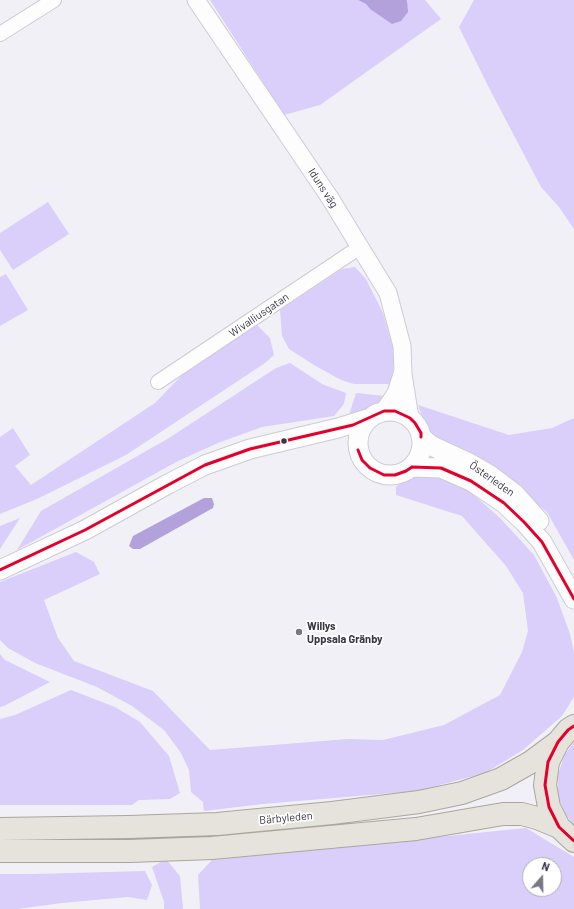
<!DOCTYPE html>
<html>
<head>
<meta charset="utf-8">
<style>
	body { margin:0 }
	#map { position:relative; width:574px; height:909px; overflow:hidden; background:#f1f0f7; font-family:Barlow,sans-serif }
	canvas { display:block }
	.north { position:absolute; left:522px; top:857px; width:40px; height:40px; box-sizing:border-box; background:#fff; border:1px solid #b0afb4; border-radius:50%; rotate:20deg; font-size:11px; font-weight:700; line-height:16px; text-align:center; color:#393643 }
	.north::after { content:''; display:block; margin:auto; width:14px; height:18px; background:#797782; clip-path:polygon(50% 0,100% 100%,50% 72%,0 100%) }
</style>
</head>
<body>
<div id="map">
<canvas width="574" height="909"></canvas>
<div class="north">N</div>
</div>
<script>
const g = document.querySelector('canvas').getContext('2d');
g.lineJoin = 'round';
function fillPath(path, color) { g.fillStyle = color; g.fill(path, 'evenodd'); }
const shape = rows => new Path2D(rows.map(r => 'M' + r).join(''));
function strokePath(path, color, width, dash) { g.strokeStyle = color; g.lineWidth = width; g.lineCap = dash ? 'butt' : 'round'; g.setLineDash(dash || []); g.stroke(path); }
function write(font, color, halo, rows, align = 'center') {
  g.font = font + ' Barlow,sans-serif'; g.lineWidth = 3.5; g.setLineDash([]); g.textBaseline = 'middle'; g.strokeStyle = halo; g.fillStyle = color; for (const [text, x, y, turn = 0] of rows) {
    g.save(); g.translate(x, y); g.rotate((+turn || 0) * Math.PI / 180); g.textAlign = isNaN(turn) ? turn : align; if (halo) g.strokeText(text, 0, 0); g.fillText(text, 0, 0); g.restore();
  }
}
fillPath(shape([
	[210,0,358,0,366,4,370,9,408,2,407,0,425,0,441,19,320,105,284,115],
	[474,0,574,0,574,229,559,207,541,187,488,86,459,27],
	[48,202,69,234,13,270,0,250,0,233],
	[355,267,366,279,383,313,395,355,391,384,354,384,341,380,314,365,289,349,282,336,280,310,342,269],
	[6,274,28,310,0,326,0,277],
	[256,324,270,338,274,355,265,363,126,455,37,499,0,514,0,437,13,428,30,455,15,466,31,485,155,403,181,376],
	[290,363,322,384,346,393,344,404,334,416,262,427,218,443,178,461,17,550,41,511,169,438,276,368],
	[356,393,385,396,376,405,349,415],
	[418,405,509,435,552,428,574,418,574,560,547,512,491,469,439,443,424,422],
	[412,475,433,476,465,487,500,518,534,555,557,598,570,634,574,652,574,697,562,716,523,750,485,773,417,791,263,804,204,811,203,802,191,792,189,770,181,753,164,730,132,706,97,687,35,663,8,648,0,640,0,582,76,552,94,562,100,574,44,600,58,638,74,661,153,691,210,750,348,739,383,740,444,725,500,695,522,652,528,631,523,593,506,566,462,516,396,495,396,487],
	[20,518,0,549,0,526],
	[0,654,5,660,50,682,4,706,0,707],
	[71,690,115,707,140,722,169,756,180,793,170,799,139,800,132,805,0,805,0,719,15,715],
	[574,743,574,825,565,814,558,795,558,774,565,754],
	[526,828,574,857,574,909,200,909,198,875,212,860],
	[530,865,554,865,554,889,530,889],
	[166,859,180,876,183,909,164,909,164,902,152,867],
	[145,871,152,885,147,900,128,897,62,903,17,909,0,909,0,874,33,874]
]), '#dacefb');
fillPath(shape([
	[358,0,407,0,408,12,401,21,392,24,370,9,366,4],
	[204,498,212,498,214,504,213,508,140,549,133,549,129,546,133,536]
]), '#b3a1dc');
const minor = shape([
	[0,34,54,0],
	[158,382,360,247]
]);
const tertiary = shape([
	[196,0,330,198,388,293,402,346,403,371,396,393,384,411],
	[403,374,410,418]
]);
const secondary = shape([
	'358 443a32 32 0 1 1 64 0a32 32 0 1 1-64 0Z',
	[421,437,432,446,469,463,490,475,515,494,539,521],
	[412,467,441,468,471,481,504,503,524,522,542,542,574,599],
	[0,570,85,530,168,484,205,465,250,449,338,428,367,419]
]);
const primary = shape([
	[574,726,568,730,558,742,548,762,545,785,549,807,559,827,574,841],
	[0,829,128,827,217,824,332,813,419,802,462,793,501,779,531,762,558,742],
	[0,851,130,851,212,848,416,829,503,814,522,814,537,818,559,827]
]);
strokePath(minor, '#cdcbd4', 16);
strokePath(tertiary, '#cdcbd4', 19);
strokePath(secondary, '#cdcbd4', 21);
strokePath(primary, '#aba69d', 24);
strokePath(minor, '#fdfdfe', 14);
strokePath(tertiary, '#fdfdfe', 17);
strokePath(secondary, '#fdfdfe', 19);
strokePath(primary, '#e6e3dd', 22);
strokePath(shape([
	[358,450,362,460,370,468,384,475,395,475,406,471,412,467],
	[412,467,441,468,471,481,504,503,524,522,542,542,574,599],
	[0,570,85,530,205,465,250,449,353,425,384,411,395,411,410,418,415,423,421,433,421,437],
	[574,726,568,730,558,742,548,762,545,785,549,807,559,827,574,841]
]), '#e4002b', 3);
for (const [x, y, r, color] of [
	[284,441,3.5,"#393643"],
	[299,632,4,"#797782"]
]) { const dot = new Path2D(); dot.arc(x, y, r, 0, 2 * Math.PI); g.fillStyle = color; g.fill(dot); strokePath(dot, '#fff', 1.5); }
write('11px', '#393643', '#fff', [
	["Iduns väg",323,188,57],
	["Wivalliusgatan",259,315,-34],
	["Österleden",492,479,35],
	["Bärbyleden",286,818,-5]
]);
write('bold 11px', '#393643', '#fff', [
	["Willys",307,626],
	["Uppsala Gränby",307,639]
], 'left');
</script>
</body>
</html>
